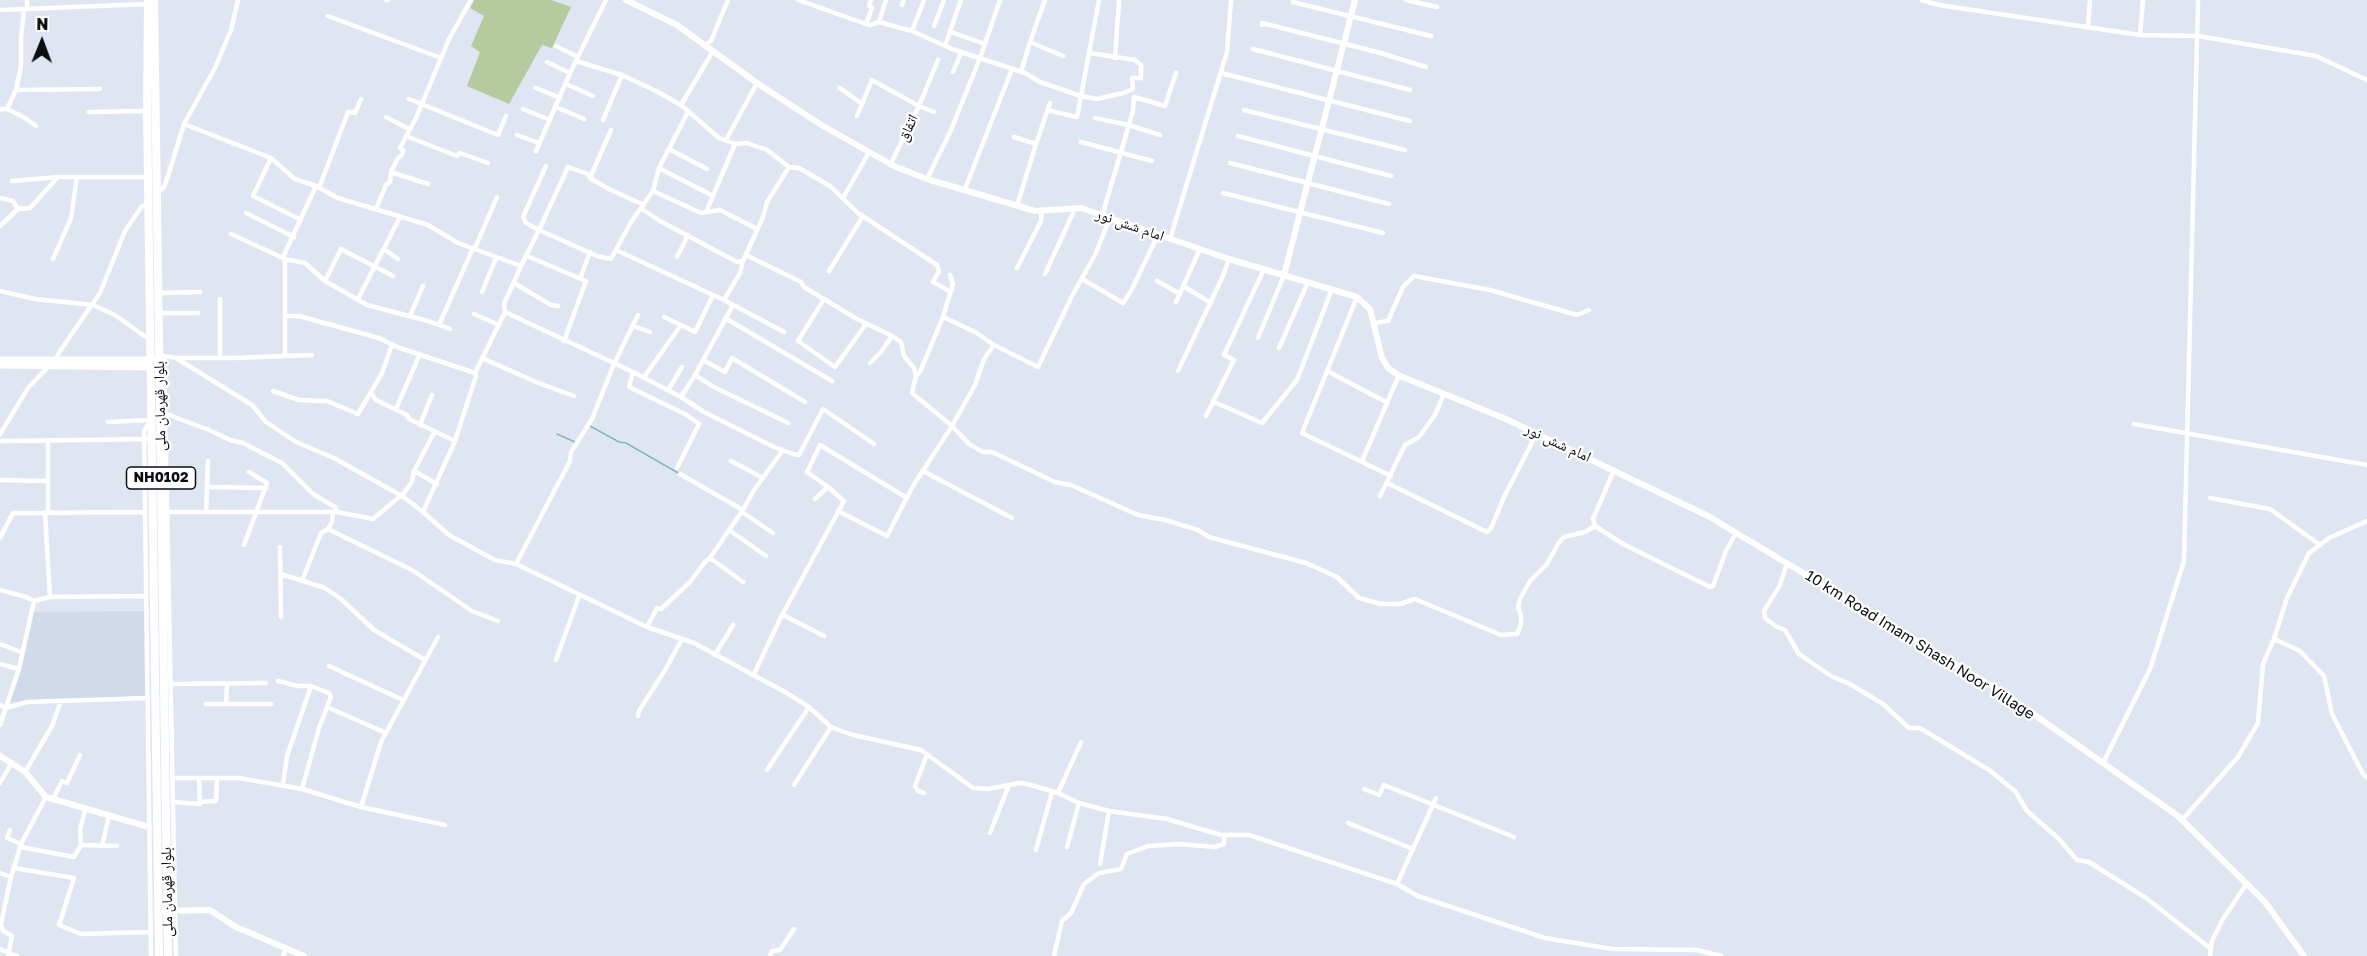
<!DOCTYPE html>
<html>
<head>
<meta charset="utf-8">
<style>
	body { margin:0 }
	#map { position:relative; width:2367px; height:956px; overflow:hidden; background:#e0e6f1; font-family:"Golos Text",sans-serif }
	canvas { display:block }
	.north { position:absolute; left:12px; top:12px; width:60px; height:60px; -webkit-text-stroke:4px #fff; paint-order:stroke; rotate:1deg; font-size:16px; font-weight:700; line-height:24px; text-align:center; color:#0b0d11 }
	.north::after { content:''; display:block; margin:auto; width:21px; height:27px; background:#0b0d11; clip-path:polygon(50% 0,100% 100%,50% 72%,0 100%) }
</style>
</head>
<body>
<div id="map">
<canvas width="2367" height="956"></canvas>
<div class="north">N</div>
</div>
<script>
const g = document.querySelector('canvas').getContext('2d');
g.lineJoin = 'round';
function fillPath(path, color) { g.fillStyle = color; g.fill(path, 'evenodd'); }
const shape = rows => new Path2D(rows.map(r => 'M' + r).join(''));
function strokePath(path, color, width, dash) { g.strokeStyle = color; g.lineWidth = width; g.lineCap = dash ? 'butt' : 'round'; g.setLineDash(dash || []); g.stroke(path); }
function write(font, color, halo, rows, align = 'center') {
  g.font = font + ' "Golos Text","Noto Naskh Arabic",sans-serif'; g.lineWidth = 4.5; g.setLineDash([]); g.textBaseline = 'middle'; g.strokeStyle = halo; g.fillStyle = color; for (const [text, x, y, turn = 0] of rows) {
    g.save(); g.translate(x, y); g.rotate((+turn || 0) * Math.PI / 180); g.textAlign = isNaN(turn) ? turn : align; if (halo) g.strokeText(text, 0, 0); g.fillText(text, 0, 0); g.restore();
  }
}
fillPath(shape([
	[144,611,145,696,9,702,33,612]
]), '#d0daeb');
fillPath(shape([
	[474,0,551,0,571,7,552,48,542,45,509,104,467,86,480,52,471,46,484,16,470,8]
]), '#b6caa0');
strokePath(shape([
	[590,426,619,442,626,443,680,474],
	[557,434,575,442]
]), '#80b9c2', 1.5);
strokePath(shape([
	[386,0,388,0],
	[798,0,866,24],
	[871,0,869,6,872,8,866,24,870,25,879,22,912,31,952,49,1025,73,1040,82,1081,96,1077,117,1047,110],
	[1406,0,1437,7],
	[1922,0,1939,5,2140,35,2198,36,2316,56,2367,80],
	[1293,2,1431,36],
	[902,5,904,0],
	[27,9,27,0],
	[0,10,148,4],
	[328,16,441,58],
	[879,22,886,0],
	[1262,25,1262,23,1377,52,1426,67],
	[934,26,944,0],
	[2088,27,2090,0],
	[912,31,924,0],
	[951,32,985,44],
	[2140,35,2143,0],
	[1030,42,1045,0],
	[705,45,711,41,728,0],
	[556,46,578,57],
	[945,46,961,0],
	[1253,49,1410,90],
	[1090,53,1135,60,1141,65,1141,78,1132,78,1133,89,1123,93,1097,99,1081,96,1099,0],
	[1115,58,1119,0],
	[576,61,622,75,656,91,681,105,719,138,735,144,747,143,767,150,789,167,799,168,830,186,858,213,937,265,939,271,933,282,951,292],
	[547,62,570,73],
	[953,72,961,53],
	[1021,72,1030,42,1063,56],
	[1221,73,1410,121],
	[566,84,593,96],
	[536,88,560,98],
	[840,88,861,103],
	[16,90,100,89],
	[409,99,498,135,506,116],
	[681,105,713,51],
	[556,107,584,119],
	[0,109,7,109,25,118,36,126],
	[7,109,16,90,21,66,21,38,24,10],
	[523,109,550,120],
	[1244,110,1405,150],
	[89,112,147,111],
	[857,116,872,80,919,106,938,60],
	[386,117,409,129],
	[1095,118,1128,125,1160,135],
	[603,120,622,75],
	[184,124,271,158,295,179,316,186,338,198,428,225,458,243,521,266,539,230,597,256,611,259,631,222,653,191,659,168,688,112],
	[517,135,539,143],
	[406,136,457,156,460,153,488,163],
	[1238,136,1391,176],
	[1014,137,1036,144,1017,206],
	[726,140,757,83],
	[1081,142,1152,161],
	[1036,144,1050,103],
	[669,149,707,169],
	[536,151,570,73,606,0],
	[271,158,253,196,301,220],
	[1230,163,1389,204],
	[890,165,919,106,934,112],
	[546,166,523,217,526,223,539,230,568,167,588,174,590,178,609,189,644,205],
	[659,168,713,196],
	[391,172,428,184],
	[590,178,611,130],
	[927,179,951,130,980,58,1000,0],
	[12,181,58,177,148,177],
	[319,188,348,112,355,113,361,99],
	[965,189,1012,69],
	[653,191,701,213,720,210,757,229],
	[157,193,164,187,167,179,184,124,215,68,231,30,238,0],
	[1223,193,1383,233],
	[0,198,13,201,18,209,30,208,58,177],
	[843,198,868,154],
	[376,209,386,185,390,182,391,172,398,158,402,155,403,150,400,148,416,118,449,39,471,0],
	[642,209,660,221,737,262,743,261,763,217,767,202,789,167],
	[707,210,735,144],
	[246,213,294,237],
	[1102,216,1133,111,1134,97,1165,106,1176,73],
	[0,226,18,209],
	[231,234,285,259],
	[1170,239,1227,52,1231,0],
	[475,248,497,197],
	[385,250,398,259],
	[616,250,724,300,784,332],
	[746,255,801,282,804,287,857,319,892,336,901,342,904,356,914,368,916,376,912,393,952,426,969,444,983,452,992,452,1055,482,1071,485,1138,515,1165,520,1198,530,1209,537,1306,563,1337,577,1359,598,1381,604,1400,604,1415,599,1501,635,1517,634,1521,625,1521,615,1518,607,1520,599,1530,581,1547,564,1558,544,1564,537,1585,532,1595,526,1593,519,1614,470],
	[527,256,586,281,564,341],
	[283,257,316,186],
	[677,257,688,235],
	[53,259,71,218,77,177],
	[1017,268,1041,221,1042,210],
	[829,271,863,216],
	[1045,274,1073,213,1073,208],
	[950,275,953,284,943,317,975,332,994,345,1038,367,1073,294,1095,255,1110,218],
	[580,279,590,252],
	[1082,279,1123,303,1131,291,1158,235],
	[325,281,341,249,393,276],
	[1157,281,1180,294],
	[514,283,551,305,558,306],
	[1183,286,1211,303],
	[0,291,35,299,93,305,115,315,150,340],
	[482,292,496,258],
	[158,293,200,292],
	[1357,297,1302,433,1391,476],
	[220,299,220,358],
	[358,299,400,217],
	[824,299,798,341,835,367,866,324],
	[724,300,740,273,743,261],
	[1176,302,1200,249],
	[505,312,633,372,681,397,704,412,774,447,793,454,799,455,823,409,874,444],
	[159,313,198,313],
	[474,314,499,325],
	[286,316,299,316,379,338,397,347,475,373],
	[410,316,423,286],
	[664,317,681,325],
	[725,318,832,381],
	[1375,323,1388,321,1403,287,1414,276,1490,290,1577,315,1589,310],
	[439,325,473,248],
	[633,326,650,332],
	[1258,338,1284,275],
	[1279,348,1308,282],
	[164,356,176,956],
	[164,356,176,358,234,358,312,355],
	[285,356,285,259,305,263,325,281,367,305,428,321,450,329],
	[176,358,252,405,266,422,296,442,334,458,402,496,423,512,449,535,495,560,516,564,647,627,694,643,785,692,809,707,831,727,853,735,921,750,973,788,988,789,1019,783,1027,784,1058,793,1079,803,1109,811,1167,819,1221,835,1249,835,1397,884,1418,896,1545,938,1612,949,1697,950,1721,956],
	[482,358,536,382,574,396],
	[56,359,60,351,100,293,125,231,142,206,149,206],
	[703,360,725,372,732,358,805,402],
	[870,363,881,352,892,336],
	[1178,371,1223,276,1229,259],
	[1327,371,1386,402],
	[633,372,629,387,687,415,699,424,677,468],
	[695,375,712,386,788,423],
	[916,376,920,372,943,317],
	[644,377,681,325,695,332,713,295],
	[668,390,682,367],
	[273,391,299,400,327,401,358,414,382,373,392,345],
	[371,393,376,400,407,415,409,419,455,441],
	[681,397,695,375,733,305],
	[1214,402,1262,423,1297,380,1332,289],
	[396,409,420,354],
	[164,413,209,430,230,440,243,443,282,463,313,494,335,507,337,512],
	[1206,416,1234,360,1224,355,1264,269],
	[108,422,151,420],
	[2134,424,2367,465],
	[420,425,432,395],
	[0,434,28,388,49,366],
	[0,441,160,439],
	[48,441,48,513],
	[731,461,763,478],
	[1362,461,1399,375],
	[414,471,437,484],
	[923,471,1012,518],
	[680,474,743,510,729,530],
	[0,480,47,481],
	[1386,485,1387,483,1487,532,1491,528,1505,495,1537,433],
	[207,487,266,488],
	[1380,496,1405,445,1419,437,1435,415,1444,394],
	[2210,498,2270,509,2320,545],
	[815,499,828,487,807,472,820,445,907,498],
	[743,510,754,490,783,450],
	[838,511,887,536,913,486,952,426,975,385,984,359,994,345],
	[167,512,337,512,373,519,404,493,412,482,414,471,435,431],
	[206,512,208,461],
	[423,512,455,441,476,376,475,373,505,312,504,304,521,266],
	[742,512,773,533],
	[45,513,50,597],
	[1595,526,1623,544,1710,587,1713,586,1726,551,1736,533],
	[328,529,412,570,472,611,498,621],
	[0,538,13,513,145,512],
	[244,545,267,483,249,472],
	[280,547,281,617],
	[710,558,743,582],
	[1787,563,1780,585,1764,611,1765,618,1777,627,1785,630,1799,654,1831,676,1850,684,1883,704,1909,728,1920,728,1989,770,2015,791,2027,811,2059,839,2077,860,2089,862,2146,898,2210,948],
	[516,564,570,461,571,452,592,419,614,364,638,315],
	[281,574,325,588,341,599,374,630,425,660],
	[302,581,321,533,328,529,332,522,333,512],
	[0,590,26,597,34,601,50,597,146,596],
	[783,615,824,636],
	[647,627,657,608,661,609,690,582,705,562,710,558,729,530,766,556],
	[2274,639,2300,651,2324,676,2332,714,2363,774,2367,778],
	[0,644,21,652],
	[715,655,733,625],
	[556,660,579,596],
	[0,664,19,669],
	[329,666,403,700],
	[754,674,780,619,844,501,828,487],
	[278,681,298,686,311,686,329,693,331,697,319,728,302,789],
	[171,684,266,683],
	[206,704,271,704],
	[226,704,227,684],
	[0,705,6,708,27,702,148,698],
	[327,707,386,733],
	[638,716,639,711,665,670,682,639],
	[0,725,19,669,34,601],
	[2103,763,2150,669,2184,561,2198,0],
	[767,770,809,707],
	[25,772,52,726,61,701],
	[172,778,239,778,302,789,361,807,445,825],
	[0,783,12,762],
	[283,785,287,756,311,686],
	[794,785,831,727],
	[1364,789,1379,795,1384,785,1514,837],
	[924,793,918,791,915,786,927,754],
	[1058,793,1081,742],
	[53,799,62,781,67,783,80,755],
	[173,802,200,804,199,779],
	[200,802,216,801,217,779],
	[361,807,381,742,438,637],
	[2182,820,2238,757,2258,723,2263,664,2274,639,2287,598,2309,553,2329,538,2367,521],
	[1348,823,1413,849],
	[10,830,7,838,21,844],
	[990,833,1009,785],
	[81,845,117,846],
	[102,846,109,816],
	[21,847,74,857,81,845,80,830,85,810],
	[1067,847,1079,803],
	[1036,850,1052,792],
	[1100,864,1109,811],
	[14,868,74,878,59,925,81,934,151,932],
	[0,873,11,877],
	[1397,884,1436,798],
	[0,949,17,956],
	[8,956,12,936,3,931,1,924,11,877,21,844,46,797],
	[151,956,144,431,151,420],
	[283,956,286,949],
	[770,956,772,951,780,950,794,929],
	[1054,956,1062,921,1071,913,1084,884,1099,873,1121,869,1127,854,1148,846,1179,844,1215,847,1224,844,1224,835],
	[2210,956,2212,941,2223,919,2247,883]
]), '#fff', 4.5);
strokePath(shape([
	[626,0,677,25,757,83,823,126,896,167,927,179,1035,211,1081,208,1229,259,1357,297,1370,309,1382,358,1388,368,1400,376,1506,419,1708,516,2005,694,2178,816,2265,902,2304,956],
	[1284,275,1355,0],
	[0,756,25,772,46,797,149,827],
	[158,911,210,910,236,927,304,956]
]), '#fff', 6);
strokePath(shape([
	[0,360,153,360],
	[0,365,153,367]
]), '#fff', 7);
strokePath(shape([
	[148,0,147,111,159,956],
	[154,0,168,956]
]), '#fff', 8);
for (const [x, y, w] of [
	[161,478,69]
]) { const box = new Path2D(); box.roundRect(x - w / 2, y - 11, w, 22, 4.5); g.fillStyle = '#fff'; g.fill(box); strokePath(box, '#0b0d11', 1.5); }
write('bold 14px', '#0b0d11', null, [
	["NH0102",161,478]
]);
write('15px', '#0b0d11', '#fff', [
	["اتفاق",908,128,-64],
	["امام شش نور",1130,225,19],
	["بلوار قهرمان ملی",160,406,-91],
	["امام شش نور",1558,443,25],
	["10 km Road Imam Shash Noor Village",1920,645,32],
	["بلوار قهرمان ملی",167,892,-91]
]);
</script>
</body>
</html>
